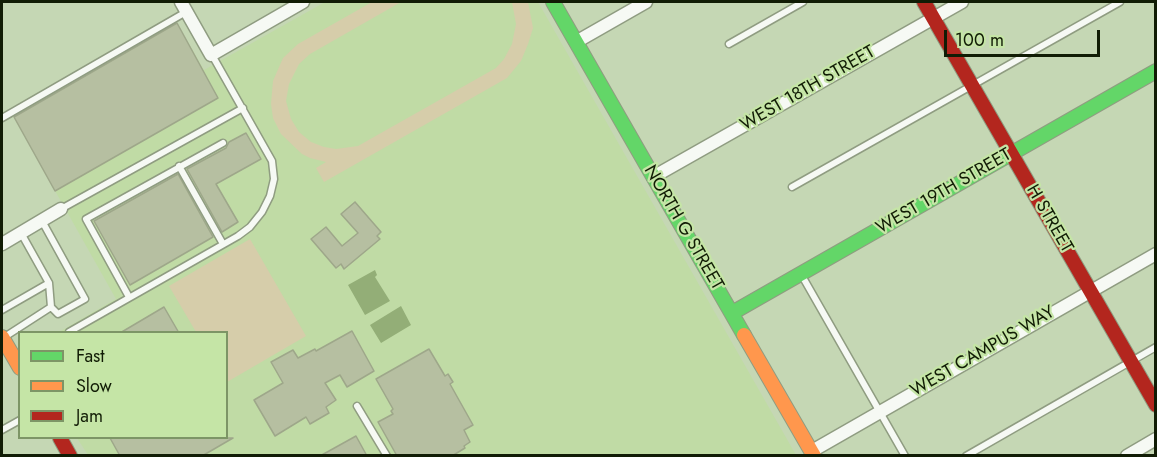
<!DOCTYPE html>
<html>
<head>
<meta charset="utf-8">
<style>
	body { margin:0 }
	#map { position:relative; width:1157px; height:457px; overflow:hidden; background:#c5d7b4; font-family:Jost,sans-serif }
	canvas { display:block }
	.frame { position:absolute; inset:0; border:3px solid #111c05; pointer-events:none }
	.legend { position:absolute; left:18px; top:331px; width:210px; height:108px; box-sizing:border-box; background:#c5e5a6; border:2px solid #7d9566; margin:0; padding:8px 10px; list-style:none; font-size:18px; color:#111c05 }
	.legend li { display:flex; align-items:center; gap:12px; height:30px }
	.legend b { width:30px; border:2px solid #7d9566 }
	.scale { position:absolute; left:944px; top:30px; width:156px; height:27px; box-sizing:border-box; border:3px solid #111c05; border-top:0; padding-left:8px; font-size:18px; line-height:21px; white-space:nowrap; color:#111c05; -webkit-text-stroke:4px #c5e5a6; paint-order:stroke }
</style>
</head>
<body>
<div id="map">
<canvas width="1157" height="457"></canvas>
<div class="frame"></div>
<ul class="legend">
<li><b style="height:8px;background:#63d668"></b>Fast</li>
<li><b style="height:8px;background:#ff974d"></b>Slow</li>
<li><b style="height:8px;background:#b3261e"></b>Jam</li>
</ul>
<div class="scale">100 m</div>
</div>
<script>
const g = document.querySelector('canvas').getContext('2d');
g.lineJoin = 'round';
function fillPath(path, color) { g.fillStyle = color; g.fill(path, 'evenodd'); }
const shape = rows => new Path2D(rows.map(r => 'M' + r).join(''));
function strokePath(path, color, width, dash) { g.strokeStyle = color; g.lineWidth = width; g.lineCap = dash ? 'butt' : 'round'; g.setLineDash(dash || []); g.stroke(path); }
function write(font, color, halo, rows, align = 'center') {
  g.font = font + ' Jost,sans-serif'; g.lineWidth = 4.5; g.setLineDash([]); g.textBaseline = 'middle'; g.strokeStyle = halo; g.fillStyle = color; for (const [text, x, y, turn = 0] of rows) {
    g.save(); g.translate(x, y); g.rotate((+turn || 0) * Math.PI / 180); g.textAlign = isNaN(turn) ? turn : align; if (halo) g.strokeText(text, 0, 0); g.fillText(text, 0, 0); g.restore();
  }
}
fillPath(shape([
	[325,2,538,2,796,455,88,455,77,438,226,438,226,332,59,332,116,299,13,116,177,23,204,70]
]), '#c0dba5');
fillPath(shape([
	[372,2,401,2,310,54,299,64,289,84,286,101,291,119,299,132,311,142,324,147,336,149,358,146,496,68,504,59,512,44,516,24,512,2,528,2,533,28,528,44,521,61,507,78,324,182,316,168,326,162,310,158,302,154,281,134,273,118,271,104,273,81,283,58,298,44],
	[250,239,306,336,227,382,226,332,196,332,169,286]
]), '#d6cdaa');
fillPath(shape([
	[375,270,377,275,375,277,390,301,365,315,348,285],
	[401,306,411,325,381,343,370,325]
]), '#93ae77');
const building = shape([
	[177,23,218,98,55,191,14,117,177,23],
	[246,133,261,159,216,184,238,222,222,232,187,169,226,148,229,142,246,133],
	[178,174,213,237,130,285,94,221,178,174],
	[355,202,381,232,377,236,380,239,344,269,341,264,336,268,311,239,326,227,342,246,358,233,341,214,355,202],
	[164,307,179,333,120,333,164,307],
	[352,331,374,371,347,387,340,375,325,383,336,400,326,407,329,413,310,424,306,417,275,436,254,400,283,383,271,362,293,350,298,358,315,349,316,351,352,331],
	[429,349,445,376,448,374,453,382,450,384,473,425,464,430,470,442,464,446,465,448,452,456,397,456,378,422,393,414,391,411,393,409,376,379,429,349],
	[356,436,367,456,320,456,356,436],
	[110,438,233,438,202,456,120,456,110,438]
]);
fillPath(building, '#b6bfa1');
strokePath(building, '#9ea78a', 1.5);
const lane = shape([
	[729,44,803,2],
	[2,118,186,12],
	[179,166,223,244],
	[792,187,1120,2],
	[61,209,243,108],
	[801,274,905,456],
	[49,283,51,307],
	[129,297,86,219,223,143],
	[2,310,49,283,21,233],
	[69,332,238,236,250,227,262,212,270,196,274,179,272,161,212,55],
	[3,338,51,307,58,314,85,299,42,221],
	[357,406,387,456],
	[2,430,20,420],
	[966,456,1156,347]
]);
const street = shape([
	[181,2,211,55,303,2],
	[576,42,646,2],
	[653,177,962,2],
	[2,244,61,209],
	[812,451,1156,254],
	[1127,456,1156,439]
]);
const fast = shape([
	[553,2,744,335],
	[732,313,1156,71]
]);
const slow = shape([
	[744,335,814,456],
	[2,337,20,368]
]);
const jam = shape([
	[924,2,1156,405],
	[60,438,70,456]
]);
strokePath(lane, '#8f9c81', 9);
strokePath(street, '#8f9c81', 15);
strokePath(fast, '#8f9c81', 16);
strokePath(slow, '#8f9c81', 16);
strokePath(jam, '#8f9c81', 16);
strokePath(lane, '#f6f9f4', 6);
strokePath(street, '#f6f9f4', 12);
strokePath(fast, '#63d668', 14);
strokePath(slow, '#ff974d', 14);
strokePath(jam, '#b3261e', 14);
write('18px', '#111c05', '#c5e5a6', [
	["WEST 18TH STREET",808,89,-30],
	["WEST 19TH STREET",944,192,-30],
	["H STREET",1049,219,60],
	["NORTH G STREET",683,228,60],
	["WEST CAMPUS WAY",983,352,-30]
]);
</script>
</body>
</html>
